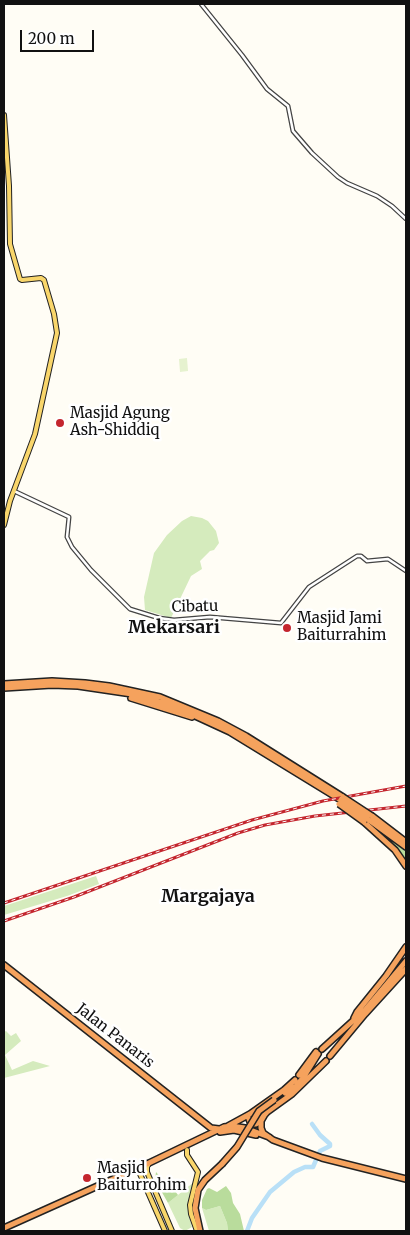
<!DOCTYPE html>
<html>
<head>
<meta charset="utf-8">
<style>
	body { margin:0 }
	#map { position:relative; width:410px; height:1235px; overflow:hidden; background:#fffdf5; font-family:Merriweather,serif }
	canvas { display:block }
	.frame { position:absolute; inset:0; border:5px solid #111; pointer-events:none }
	.scale { position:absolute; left:20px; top:30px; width:74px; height:22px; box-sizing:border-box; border:2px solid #111; border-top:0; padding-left:6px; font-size:15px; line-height:18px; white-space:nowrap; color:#111; -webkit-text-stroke:4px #fff; paint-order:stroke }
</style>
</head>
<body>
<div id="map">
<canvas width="410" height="1235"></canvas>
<div class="frame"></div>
<div class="scale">200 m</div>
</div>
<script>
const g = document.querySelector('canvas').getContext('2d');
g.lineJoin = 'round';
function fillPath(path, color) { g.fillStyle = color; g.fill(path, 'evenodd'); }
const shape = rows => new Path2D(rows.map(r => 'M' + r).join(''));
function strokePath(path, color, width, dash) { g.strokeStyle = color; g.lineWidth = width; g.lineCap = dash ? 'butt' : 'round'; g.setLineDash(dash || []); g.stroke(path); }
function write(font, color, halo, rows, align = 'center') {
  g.font = font + ' Merriweather,serif'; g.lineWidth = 5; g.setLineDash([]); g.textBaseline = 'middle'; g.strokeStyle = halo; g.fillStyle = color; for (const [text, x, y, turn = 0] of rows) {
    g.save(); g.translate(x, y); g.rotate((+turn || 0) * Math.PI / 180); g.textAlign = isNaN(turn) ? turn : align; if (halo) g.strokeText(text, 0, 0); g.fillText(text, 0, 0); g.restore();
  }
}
fillPath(shape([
	[191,516,202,518,208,521,216,531,219,543,214,550,210,551,200,561,202,569,191,576,171,618,145,610,144,597,154,553,167,535,182,521],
	[96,876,99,884,67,896,4,915,4,906],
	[6,1031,11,1036,16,1033,21,1041,5,1055,12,1070,33,1061,50,1066,4,1078,4,1032],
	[194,1182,188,1204,188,1213,192,1227,185,1231,180,1228,168,1203],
	[220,1206,227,1223,228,1231,209,1231,202,1208,206,1210]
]), '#d5ebbd');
fillPath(shape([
	[378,829,406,852,406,859,405,859,377,831],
	[156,1172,169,1187,173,1183,174,1185,172,1187,178,1195,168,1203,155,1180],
	[226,1186,231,1193,233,1203,240,1214,244,1231,228,1231,227,1223,220,1206,206,1210,202,1208,202,1200,207,1189,209,1188,217,1192]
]), '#b9dc9c');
fillPath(shape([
	[187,358,188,371,180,372,179,359]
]), '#e6f2cf');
strokePath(shape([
	[247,1231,252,1218,270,1192,294,1172,305,1167,313,1167,320,1151,330,1146,330,1144,320,1135,312,1124]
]), '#b9e0f7', 4.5);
strokePath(shape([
	[316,1052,319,1047]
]), '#dbdad3', 5, [5, 2.5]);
const minor = shape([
	[201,4,242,55,267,89,288,106,293,131,312,153,338,177,347,183,377,196,392,206,406,219],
	[14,491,69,517,67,537,72,547,91,570,130,609,159,618,174,620,210,617,281,623,309,587,357,556,361,556,367,561,388,559,406,571]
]);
const major = shape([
	[4,115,9,186,10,244,20,279,22,280,41,278,44,280,54,314,57,333,35,434,10,501,4,525],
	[187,1150,187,1155,198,1172,190,1205,191,1214,197,1231],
	[149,1163,147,1167,147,1172,172,1231],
	[142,1167,140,1174,165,1231]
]);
const highway = shape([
	[4,684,52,681,85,683,109,686,160,697,218,721,246,736,343,797],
	[4,688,52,685,78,686,132,694,178,708,230,732,341,800],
	[131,698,192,717],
	[372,816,406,842],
	[369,820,406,847],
	[364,822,395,850,406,866],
	[4,965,211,1128,219,1129],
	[354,1018,357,1012,386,976,406,947],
	[322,1049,365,1010,406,961],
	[330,1056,365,1014,406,969],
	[299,1075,316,1052],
	[285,1093,296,1086,303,1078,318,1054],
	[265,1114,261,1121,261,1128,263,1133,273,1140,322,1158,406,1179],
	[249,1119,251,1124,256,1124,267,1112,292,1094,326,1061],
	[228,1126,250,1114,284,1090,295,1080],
	[220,1132,234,1130,256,1135],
	[4,1228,149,1163,224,1127,231,1126,245,1128,269,1137],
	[200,1231,195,1208,198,1190,205,1180,222,1164]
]);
strokePath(minor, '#444', 5);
strokePath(major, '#222', 6);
strokePath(highway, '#222', 8);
strokePath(minor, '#fff', 2.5);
strokePath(major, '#f9d66b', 4);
strokePath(highway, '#f5a25d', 5);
const rail = shape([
	[4,903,252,820,323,801,406,786],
	[4,921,74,897,238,833,265,825,315,816,406,806]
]);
strokePath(rail, '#c4262e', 3);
strokePath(rail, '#fff', 1, [4]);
const highwayBridge = shape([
	[343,797,372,816],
	[341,800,369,820],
	[339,804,364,822],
	[222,1164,237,1147,259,1111,274,1100]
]);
strokePath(highwayBridge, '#222', 8, []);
strokePath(highwayBridge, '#f5a25d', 5);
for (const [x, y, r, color] of [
	[60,423,5,"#c4262e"],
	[287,628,5,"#c4262e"],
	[87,1178,5,"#c4262e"]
]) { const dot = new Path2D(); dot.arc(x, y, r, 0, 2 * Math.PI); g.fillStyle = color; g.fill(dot); strokePath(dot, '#fff', 2); }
write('15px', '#111', '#fff', [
	["Masjid Agung",70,414],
	["Ash-Shiddiq",70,431],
	["Masjid Jami",297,619],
	["Baiturrahim",297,636],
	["Masjid",97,1169],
	["Baiturrohim",97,1186]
], 'left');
write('15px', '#111', '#fff', [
	["Cibatu",195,607,-1],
	["Jalan Panaris",115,1036,38]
]);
write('bold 18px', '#111', '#fff', [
	["Mekarsari",174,628],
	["Margajaya",208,897]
]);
</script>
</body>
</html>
